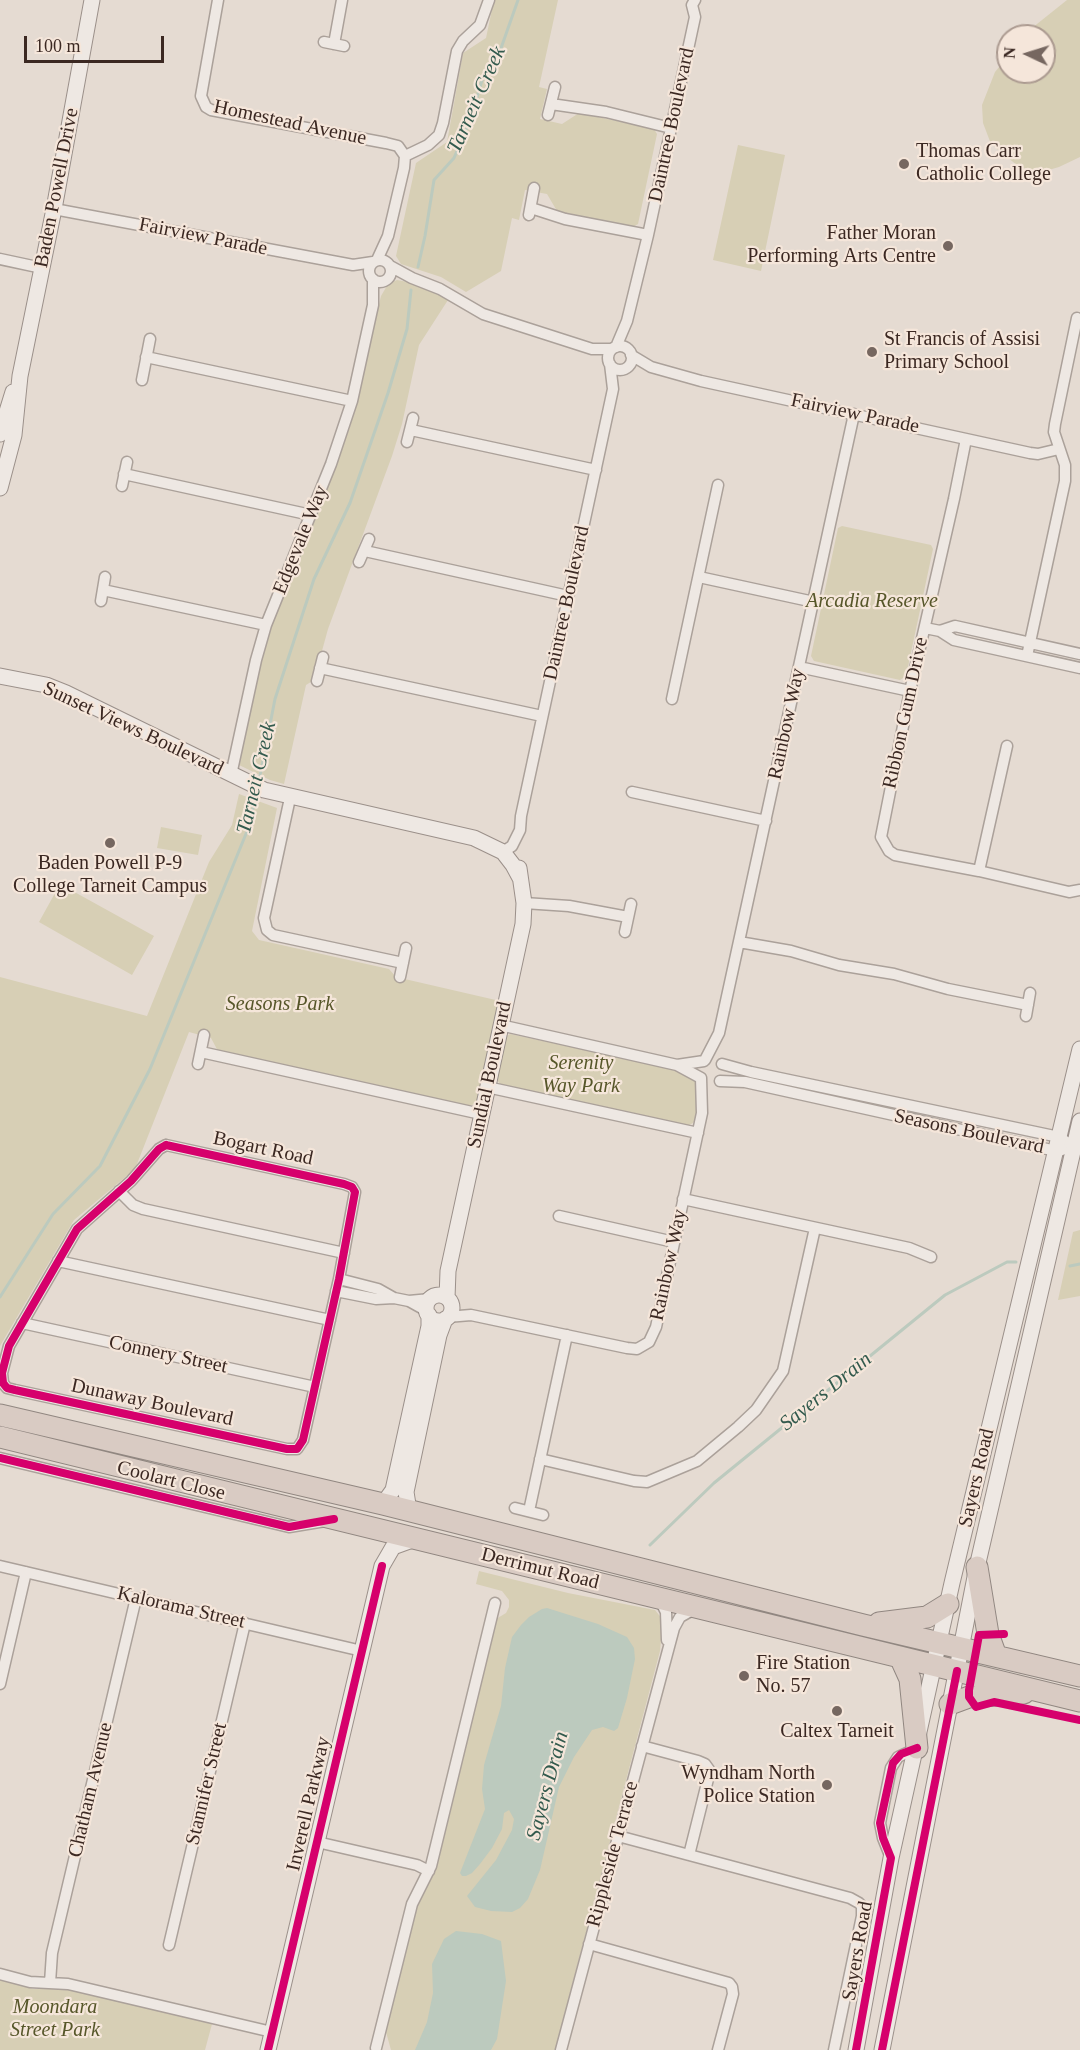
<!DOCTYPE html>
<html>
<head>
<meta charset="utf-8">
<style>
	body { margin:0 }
	#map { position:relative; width:1080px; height:2050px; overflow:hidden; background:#e5dbd2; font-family:Georgia,serif }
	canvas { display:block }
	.north { position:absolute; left:996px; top:24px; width:60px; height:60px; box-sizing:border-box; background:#f5e6da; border:2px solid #ab9a90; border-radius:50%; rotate:274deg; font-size:16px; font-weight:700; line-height:24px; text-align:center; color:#3b2822 }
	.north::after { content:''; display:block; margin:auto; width:21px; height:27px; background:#766760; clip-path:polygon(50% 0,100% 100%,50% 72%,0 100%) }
	.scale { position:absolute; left:24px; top:36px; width:140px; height:27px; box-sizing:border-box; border:3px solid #3b2822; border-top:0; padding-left:8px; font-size:18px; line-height:21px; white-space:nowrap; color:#3b2822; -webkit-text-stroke:4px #f5e6da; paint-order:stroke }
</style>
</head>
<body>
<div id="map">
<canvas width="1080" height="2050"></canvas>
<div class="north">N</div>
<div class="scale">100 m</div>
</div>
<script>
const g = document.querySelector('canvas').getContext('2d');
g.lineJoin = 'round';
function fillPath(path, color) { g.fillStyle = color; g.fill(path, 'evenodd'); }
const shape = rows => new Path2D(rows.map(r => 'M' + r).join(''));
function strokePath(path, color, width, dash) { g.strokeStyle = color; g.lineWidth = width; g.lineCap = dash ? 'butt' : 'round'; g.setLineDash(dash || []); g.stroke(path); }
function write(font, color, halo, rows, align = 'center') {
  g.font = font + ' Georgia,serif'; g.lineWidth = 4.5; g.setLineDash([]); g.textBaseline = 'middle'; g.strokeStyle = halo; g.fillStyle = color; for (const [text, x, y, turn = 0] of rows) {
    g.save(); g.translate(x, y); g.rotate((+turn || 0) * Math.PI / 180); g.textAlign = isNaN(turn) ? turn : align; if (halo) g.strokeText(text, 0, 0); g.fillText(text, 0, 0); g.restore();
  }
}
fillPath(shape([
	[494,0,558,0,539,87,547,89,540,119,562,124,579,113,654,129,657,134,638,224,633,227,557,211,547,194,525,190,519,220,512,218,501,271,466,292,441,277,401,264,396,256,416,163,447,142,463,53,486,38],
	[1067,0,1080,0,1080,157,1059,167,1038,173,1018,166,991,144,983,123,982,105,995,72,1008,56,1008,72,1044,72,1044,36,1025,36,1032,28],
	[738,145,785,155,761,271,713,260],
	[397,280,408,282,438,294,448,300,419,345,402,424,392,456,328,629,314,680,306,685,284,784,270,780,239,765,262,658,275,615,350,427,381,296,388,284],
	[842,526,931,545,933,549,906,676,900,680,814,661,811,656,838,528],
	[239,794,277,808,252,931,259,940,389,969,396,977,500,1001,478,1102,468,1107,219,1053,211,1038,189,1032,135,1169,74,1220,0,1346,0,977,147,1016,209,862,232,825],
	[161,827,202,835,198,855,157,848],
	[60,884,154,936,132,975,39,922],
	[510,1034,679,1070,695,1079,700,1095,696,1118,693,1123,687,1126,501,1086,496,1078,505,1037],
	[1080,1230,1080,1296,1058,1300,1073,1232],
	[479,1571,568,1593,655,1610,663,1620,660,1651,555,2050,391,2050,386,2032,416,1905,496,1619,506,1613,509,1607,509,1600,502,1591,476,1584],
	[0,1979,33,1989,66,1989,212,2024,205,2050,0,2050]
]), '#d7cfb5');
fillPath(shape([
	[547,1608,598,1624,627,1637,634,1648,635,1659,627,1698,618,1728,614,1731,603,1727,592,1730,574,1757,559,1787,540,1870,528,1899,520,1908,512,1912,491,1911,475,1907,467,1896,496,1860,512,1830,514,1819,509,1810,504,1813,502,1829,492,1848,480,1864,472,1873,466,1876,462,1876,460,1873,485,1809,482,1789,484,1765,501,1706,505,1668,512,1637,521,1625,529,1617,542,1609],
	[456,1931,482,1934,501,1941,506,1981,497,2039,491,2050,415,2050,427,2022,433,1993,432,1964,444,1939]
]), '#bccabe');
strokePath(shape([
	[418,267,425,236,434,180,454,158,471,118,482,80,500,51,518,0],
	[259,781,275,699,314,579,350,503,388,393,407,329,411,290],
	[1070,1266,1080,1264],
	[0,1297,53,1214,100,1166,150,1069,250,824,256,793],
	[650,1545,714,1483,945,1295,1007,1262,1016,1262]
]), '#bccabe', 3);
const street = shape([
	[218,0,201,96,206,107,211,110,386,143,398,146,405,156],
	[324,42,344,46],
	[334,44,342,0],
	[551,104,606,112,671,128],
	[548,115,555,87],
	[531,208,565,219,648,235],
	[54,209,353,265,373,262],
	[529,215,534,188],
	[0,259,42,268],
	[377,260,388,236,404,168,405,156,428,145,439,135,443,123,457,51,463,41,480,25,489,0],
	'369 271a11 11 0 1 1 22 0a11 11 0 1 1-22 0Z',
	[390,266,412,278,440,289,483,314,592,349,612,349],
	'608 358a12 12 0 1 1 24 0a12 12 0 1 1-24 0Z',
	[616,347,627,321,648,235,695,17,692,5,695,0],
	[631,355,651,367,701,381,1030,453,1038,454,1059,449],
	[146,357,352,401],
	[142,380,150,339],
	[411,430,596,470],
	[966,439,954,499,910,691,881,837,889,851,895,855,979,871,1069,892,1080,890],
	[407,442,413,418],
	[124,474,311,515],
	[122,486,127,462],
	[365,551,568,596],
	[359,562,369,539],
	[699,577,814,602],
	[103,590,266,625],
	[101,601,105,577],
	[925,628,940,631,954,640,1080,668],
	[940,631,955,626,1080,654],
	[1027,656,1065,481,1065,465,1054,432,1055,424,1077,318],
	[799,667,910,691],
	[320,668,542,716],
	[317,681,323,657],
	[672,699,718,485],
	[231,775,256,660,266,625,331,464,352,401,373,305,373,279],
	[632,792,766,821],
	[290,798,264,918,267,930,273,935,403,963],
	[503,852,512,846,520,830,521,816,613,389,610,364],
	[979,871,1007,746],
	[524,903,569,906,628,917],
	[625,932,631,904],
	[739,942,791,951,839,965,894,974,948,989,1028,1005],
	[400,977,406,948],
	[1026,1016,1030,993],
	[500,1025,677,1065,701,1078],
	[201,1052,481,1114],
	[705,1060,719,1033,854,414],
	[198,1064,204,1035],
	[722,1064,751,1072,1059,1137,1074,1147],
	[677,1065,704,1061],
	[720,1081,745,1082,1056,1151,1062,1150],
	[487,1087,698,1133],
	[166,1145,344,1184,352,1187,355,1192,339,1279,303,1440,297,1449,287,1449,15,1390,7,1388,3,1383,2,1373,9,1346,77,1229,131,1181,159,1149,166,1145],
	[119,1191,133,1205,143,1209,344,1253],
	[683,1199,909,1248,931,1257],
	[559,1216,674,1242],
	[58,1261,330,1320],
	[339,1279,378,1289,394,1298],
	[336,1291,376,1299,394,1298,409,1301,427,1311],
	[409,1301,430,1299],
	[447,1317,471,1315,627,1348,637,1349,649,1342,656,1327,702,1113,701,1078],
	[22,1323,315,1387],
	[0,1458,289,1527,325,1521],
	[540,1459,634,1481,647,1482,697,1461,738,1427,756,1410,783,1371,815,1228],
	[515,1508,543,1515],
	[529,1511,567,1335],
	[0,1566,362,1651],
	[660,1600,666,1612,667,1640],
	[0,1684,26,1572],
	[642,1746,698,1761,705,1764,710,1771,689,1855],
	[618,1836,850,1898,859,1903,862,1906,862,1916,834,2050],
	[317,1842,417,1865,429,1871],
	[891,1858,883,1838,880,1823,891,1768,898,1757,917,1748],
	[589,1944,729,1983,732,1987,733,1994,718,2050],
	[169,1945,245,1623],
	[0,1974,30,1982,68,1984,272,2032],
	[50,1983,52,1953,136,1598],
	[376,2048,412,1904,431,1866,495,1603],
	[561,2050,674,1628,680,1617,696,1608]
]);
const secondary = shape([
	[0,434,13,392],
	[0,488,14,435,20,376,54,209,92,0],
	[0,676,46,685,66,693,264,790,474,838,503,852,513,865,520,878],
	'426 1308a13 13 0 1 1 26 0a13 13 0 1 1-26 0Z',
	[447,1298,448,1271,523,924,524,903,519,868],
	[383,1504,393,1490,429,1326,429,1315],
	[409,1511,406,1492,439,1335,445,1319],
	[268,2050,382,1566,393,1547,415,1539],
	[856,2050,891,1858,952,1583,1080,1049],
	[882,2050,977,1567,1080,1121]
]);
const highway = shape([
	[0,1415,383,1504,863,1625,1080,1676],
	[0,1437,1080,1701],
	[977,1567,988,1634,996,1656],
	[879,1623,927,1617,948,1604],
	[900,1657,910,1679,917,1748],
	[950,1704,969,1697,1024,1693]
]);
strokePath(street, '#aba19a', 13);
strokePath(secondary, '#9b908a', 17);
strokePath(highway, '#918781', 23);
strokePath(street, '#eee8e3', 10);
strokePath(secondary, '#eee8e3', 15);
strokePath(highway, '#d9cbc3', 21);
strokePath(shape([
	[166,1145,344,1184,352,1187,355,1192,339,1279,303,1440,297,1449,287,1449,15,1390,7,1388,3,1383,2,1373,9,1346,77,1229,131,1181,159,1149,166,1145],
	[0,1458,289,1527,334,1519],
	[1004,1634,979,1635,969,1690,969,1697,976,1707,994,1702,1080,1720],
	[268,2050,382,1566],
	[856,2050,891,1858,883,1838,880,1823,893,1763,901,1754,917,1748],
	[882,2050,957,1671]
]), '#d6006c', 8);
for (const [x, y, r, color] of [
	[904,164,6,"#766760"],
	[948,246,6,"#766760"],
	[872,352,6,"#766760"],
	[110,843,6,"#766760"],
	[744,1676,6,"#766760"],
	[837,1711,6,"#766760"],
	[827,1785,6,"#766760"]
]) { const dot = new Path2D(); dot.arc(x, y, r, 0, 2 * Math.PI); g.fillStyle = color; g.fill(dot); strokePath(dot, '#f5e6da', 2); }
write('20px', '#3b2822', '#f5e6da', [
	["Homestead Avenue",290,123,12],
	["Daintree Boulevard",672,125,-78],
	["Baden Powell Drive",57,188,-79],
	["Fairview Parade",203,237,11],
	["Fairview Parade",855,414,12],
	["Edgevale Way",301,540,-68],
	["Daintree Boulevard",567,603,-78],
	["Ribbon Gum Drive",906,713,-78],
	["Rainbow Way",787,724,-78],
	["Sunset Views Boulevard",133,729,25],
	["Sundial Boulevard",490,1075,-78],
	["Seasons Boulevard",969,1132,12],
	["Bogart Road",263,1149,12],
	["Rainbow Way",669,1265,-78],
	["Connery Street",168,1355,12],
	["Dunaway Boulevard",152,1403,12],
	["Sayers Road",977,1478,-77],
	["Coolart Close",171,1481,14],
	["Derrimut Road",540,1569,14],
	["Kalorama Street",181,1608,13],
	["Stannifer Street",207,1784,-77],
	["Chatham Avenue",91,1790,-77],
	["Inverell Parkway",309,1804,-77],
	["Rippleside Terrace",613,1854,-75],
	["Sayers Road",858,1951,-80]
]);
write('20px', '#3b2822', '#f5e6da', [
	["Thomas Carr",916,152],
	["Catholic College",916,175],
	["Father Moran",936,234,"right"],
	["Performing Arts Centre",936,257,"right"],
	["St Francis of Assisi",884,340],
	["Primary School",884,363],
	["Baden Powell P-9",110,864,"center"],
	["College Tarneit Campus",110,887,"center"],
	["Fire Station",756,1664],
	["No. 57",756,1687],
	["Caltex Tarneit",837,1732,"center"],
	["Wyndham North",815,1774,"right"],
	["Police Station",815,1797,"right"]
], 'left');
write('italic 20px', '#565629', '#f5e6da', [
	["Arcadia Reserve",872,602],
	["Seasons Park",280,1005],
	["Serenity",581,1064],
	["Way Park",581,1087],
	["Moondara",55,2008],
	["Street Park",55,2031]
]);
write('italic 21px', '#325a4d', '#f5e6da', [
	["Tarneit Creek",477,100,-66],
	["Tarneit Creek",257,778,-77],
	["Sayers Drain",826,1392,-39],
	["Sayers Drain",548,1786,-75]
]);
</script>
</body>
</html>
